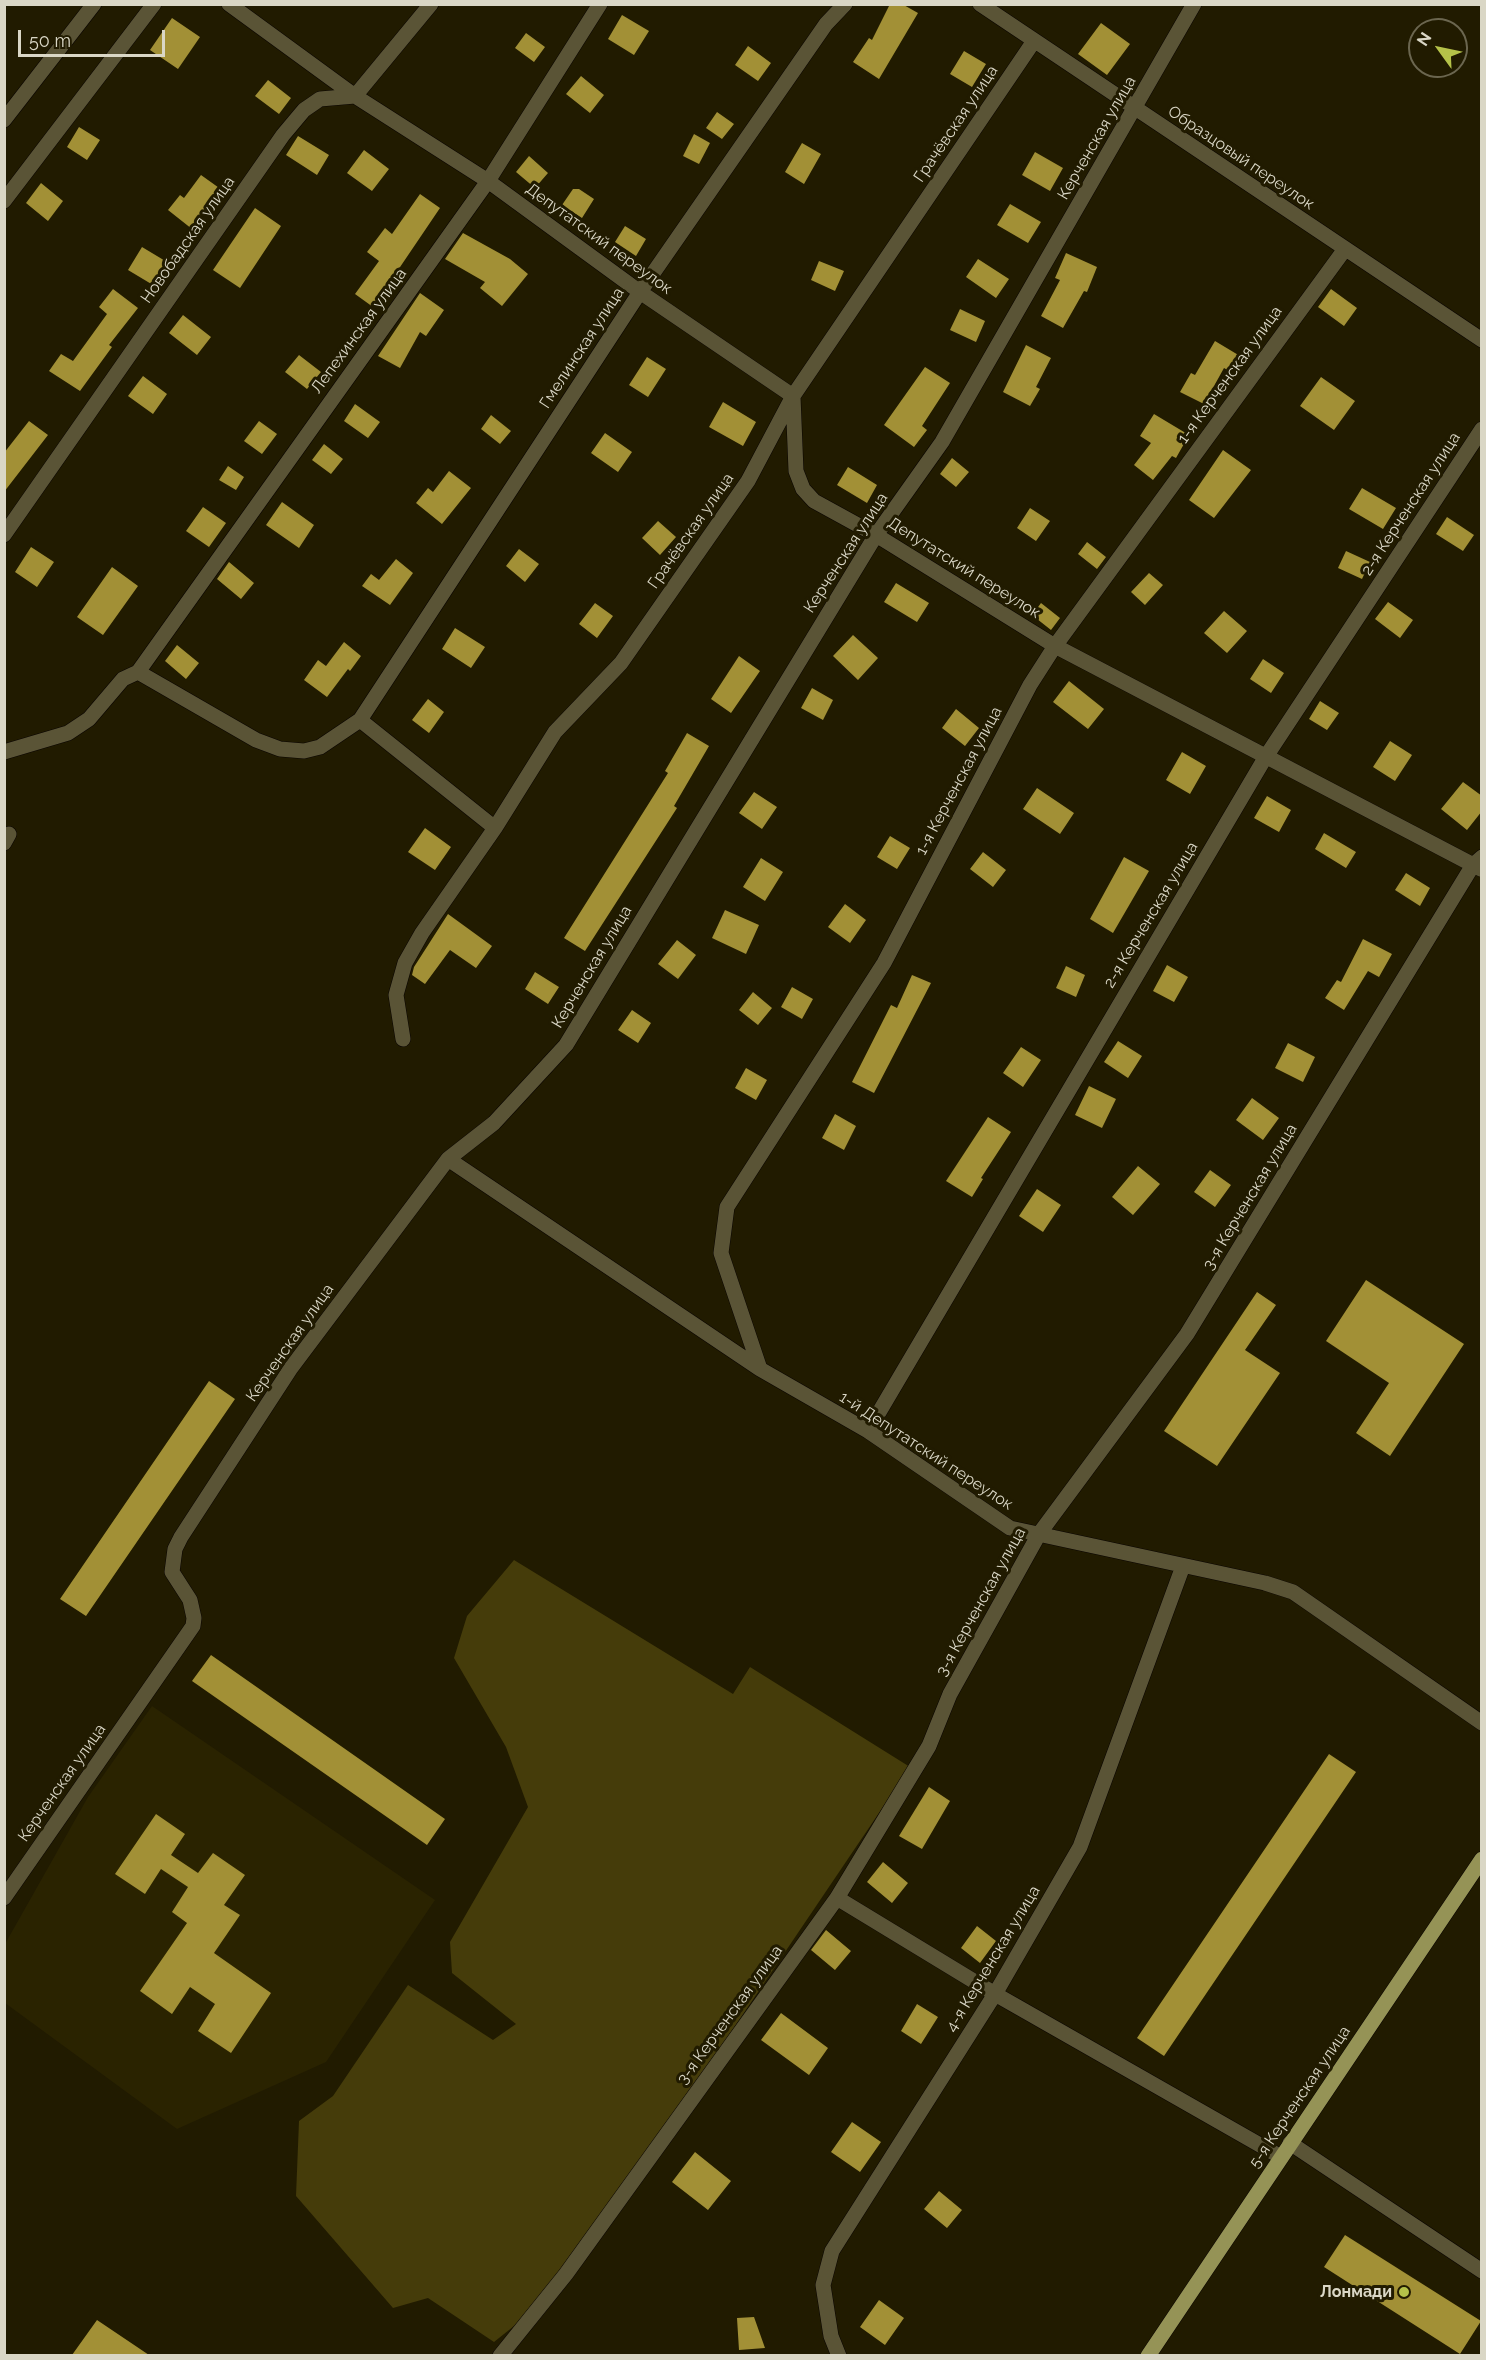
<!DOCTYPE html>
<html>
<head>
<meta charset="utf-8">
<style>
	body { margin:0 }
	#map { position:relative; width:1486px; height:2360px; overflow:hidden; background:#211b00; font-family:Raleway,sans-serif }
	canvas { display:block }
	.frame { position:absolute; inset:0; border:6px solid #dad7c6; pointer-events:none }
	.north { position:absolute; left:1408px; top:18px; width:60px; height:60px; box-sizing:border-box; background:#211b00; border:2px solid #6b664f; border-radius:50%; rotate:303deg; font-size:16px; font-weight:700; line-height:24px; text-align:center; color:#dad7c6 }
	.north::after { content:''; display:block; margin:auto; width:21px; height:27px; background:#b5c249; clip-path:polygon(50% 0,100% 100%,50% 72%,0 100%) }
	.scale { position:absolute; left:18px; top:30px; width:147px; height:27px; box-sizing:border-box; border:3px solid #dad7c6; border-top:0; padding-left:8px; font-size:18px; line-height:21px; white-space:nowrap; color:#dad7c6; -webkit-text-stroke:4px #211b00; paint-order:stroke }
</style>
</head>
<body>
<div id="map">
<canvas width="1486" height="2360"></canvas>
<div class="frame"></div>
<div class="north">N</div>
<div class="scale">50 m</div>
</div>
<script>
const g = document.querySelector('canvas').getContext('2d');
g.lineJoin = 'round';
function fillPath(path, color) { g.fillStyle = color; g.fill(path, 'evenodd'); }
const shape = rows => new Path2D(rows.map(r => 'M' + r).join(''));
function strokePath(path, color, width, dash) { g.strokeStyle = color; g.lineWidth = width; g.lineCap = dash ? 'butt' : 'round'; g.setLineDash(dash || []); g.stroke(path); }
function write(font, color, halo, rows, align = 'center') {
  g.font = font + ' Raleway,sans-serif'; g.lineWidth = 6; g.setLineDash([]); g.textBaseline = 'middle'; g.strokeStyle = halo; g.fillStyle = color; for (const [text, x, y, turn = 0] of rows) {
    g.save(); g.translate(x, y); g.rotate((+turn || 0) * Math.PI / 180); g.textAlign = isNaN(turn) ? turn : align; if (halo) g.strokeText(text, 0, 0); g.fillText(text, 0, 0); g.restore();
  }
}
fillPath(shape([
	[152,1706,435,1900,326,2062,177,2129,5,2003,5,1944,88,1797]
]), '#2a2300');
fillPath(shape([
	[514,1560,733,1694,750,1667,910,1767,554,2294,494,2342,428,2298,393,2308,296,2196,299,2121,333,2096,408,1985,493,2040,516,2024,452,1973,450,1942,528,1807,506,1747,454,1658,467,1616]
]), '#453c0a');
fillPath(shape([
	[890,4,902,4,918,13,879,79,853,62,869,38,872,40],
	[622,15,649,31,634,55,608,39],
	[172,18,200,37,178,69,150,50],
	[1101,23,1130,44,1107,75,1078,54],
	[526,33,545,47,534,62,515,48],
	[748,46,771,63,758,81,735,65],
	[964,51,986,64,972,87,950,74],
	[581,76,604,95,590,113,566,94],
	[268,80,291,98,279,114,255,96],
	[717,112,734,124,722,139,706,128],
	[79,127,100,140,87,160,67,147],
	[694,134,710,143,699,164,683,156],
	[298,136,329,155,317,175,286,155],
	[802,143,821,154,804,184,785,172],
	[364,150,389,169,372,191,347,173],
	[1035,152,1063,168,1050,191,1022,175],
	[529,156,548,173,535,188,516,172],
	[201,175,222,190,192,229,168,210,180,195,184,198],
	[41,183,63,201,48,221,26,203],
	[573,189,579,189,594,199,582,218,562,205],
	[420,194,440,208,373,307,355,294,379,261,367,252,385,228,392,234],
	[1010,204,1041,222,1028,243,997,225],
	[255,208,281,226,240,288,213,270],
	[625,226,646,239,636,256,615,242],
	[463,233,510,259,528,274,502,306,480,288,485,282,445,259],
	[142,247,167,262,153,285,128,270],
	[1066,253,1097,267,1087,292,1084,291,1063,328,1041,316,1060,280,1055,278],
	[978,259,1009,279,996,298,966,277],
	[819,261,844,271,835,291,811,280],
	[113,289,138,308,109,345,112,347,80,391,49,371,61,354,73,361,107,314,99,307],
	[1331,289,1357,308,1344,326,1318,307],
	[420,293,444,310,426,336,420,332,400,368,378,356],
	[960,309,985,321,976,342,950,330],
	[183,315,211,337,197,355,169,333],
	[1215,341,1240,356,1231,372,1224,368,1204,404,1180,392,1191,373,1195,375],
	[1026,345,1051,358,1036,387,1040,389,1030,406,1003,392],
	[299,355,321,372,307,389,285,372],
	[647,357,666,369,648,397,629,385],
	[925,367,950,383,922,426,927,430,914,447,884,425],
	[143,376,167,394,153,414,128,396],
	[1321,377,1355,401,1334,430,1300,406],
	[723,402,756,422,743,446,709,427],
	[355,404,380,422,368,438,344,421],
	[1154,414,1189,435,1176,458,1172,456,1153,480,1134,465,1151,443,1140,436],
	[491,415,511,431,500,444,481,429],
	[29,421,48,435,4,492,4,453],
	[259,421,277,434,262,454,244,441],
	[605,433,632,452,618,472,591,453],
	[324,444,343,459,331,474,312,460],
	[1223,450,1251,470,1214,518,1189,500],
	[952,458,969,472,956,487,940,474],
	[228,466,244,477,236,490,219,480],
	[848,467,877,485,867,503,837,485],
	[449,471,471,488,442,524,416,503,428,488,433,492],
	[1362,488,1396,508,1383,529,1349,509],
	[282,502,314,525,299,548,266,525],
	[203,507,226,523,209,547,186,531],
	[1030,508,1050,521,1036,541,1017,528],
	[1447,517,1474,535,1463,551,1436,534],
	[658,521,676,537,660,555,642,538],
	[1087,542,1106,557,1097,569,1078,554],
	[31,547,54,562,37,587,15,572],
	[519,549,539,564,525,582,506,566],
	[1346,551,1370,562,1362,579,1338,568],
	[396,559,413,573,390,605,362,586,371,574,379,580],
	[229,562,254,583,241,599,217,579],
	[112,567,138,586,103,635,77,617],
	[1149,573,1163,585,1145,605,1131,592],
	[896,583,929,603,917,622,884,602],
	[1388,602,1413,620,1400,638,1375,619],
	[595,603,613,616,597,638,579,624],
	[1041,603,1060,618,1051,630,1032,615],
	[1224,611,1247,631,1227,653,1204,633],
	[455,628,485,647,471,668,442,649],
	[853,635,878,658,858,680,833,656],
	[344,642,361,656,350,671,348,669,327,697,304,680,318,660,326,666],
	[177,645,199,663,186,679,165,661],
	[739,656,760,671,731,713,711,699],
	[1263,659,1284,673,1271,693,1250,679],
	[1069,681,1104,709,1088,729,1053,702],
	[812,688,833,700,823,720,801,708],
	[428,699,444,712,429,733,412,720],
	[1320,701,1339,713,1327,730,1309,719],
	[956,709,979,728,965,746,942,728],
	[687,733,709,746,674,806,677,808,585,951,564,938,668,773,665,771],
	[1390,741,1412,755,1395,781,1373,767],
	[1182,752,1206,766,1190,794,1166,780],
	[1463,782,1482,796,1482,811,1467,830,1441,809],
	[1037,788,1074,813,1060,834,1023,809],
	[754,792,777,807,762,829,739,813],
	[1267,796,1291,810,1279,832,1254,818],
	[425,828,451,847,435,870,408,852],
	[1324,833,1356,852,1346,868,1315,849],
	[890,836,910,848,897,869,877,857],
	[983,852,1006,870,993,887,970,869],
	[1124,857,1149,871,1113,933,1090,919],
	[761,858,783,872,765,901,743,887],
	[1406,873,1430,888,1420,906,1395,890],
	[845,904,866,920,850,943,828,927],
	[725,910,759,925,746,954,712,938],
	[448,914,492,946,476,968,450,950,425,984,412,975,414,967],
	[1363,939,1392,954,1379,977,1368,971,1344,1010,1325,998,1337,980,1341,982],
	[677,940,696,955,678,979,658,964],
	[1167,965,1188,977,1174,1002,1153,991],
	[1066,966,1085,975,1076,997,1056,988],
	[535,972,559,987,548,1004,525,989],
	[912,975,931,983,874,1093,852,1082,891,1005,897,1008],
	[792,987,813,999,802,1019,781,1007],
	[753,992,772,1008,758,1025,739,1010],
	[632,1010,651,1023,638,1043,618,1030],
	[1118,1041,1142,1056,1128,1078,1104,1062],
	[1288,1043,1315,1057,1303,1082,1275,1068],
	[1021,1047,1041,1060,1023,1087,1003,1073],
	[746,1068,767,1080,756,1100,735,1088],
	[1089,1086,1116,1099,1102,1128,1075,1115],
	[1252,1098,1279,1118,1263,1140,1236,1120],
	[835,1114,856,1126,844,1150,822,1138],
	[988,1117,1011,1132,981,1178,983,1179,972,1197,946,1181],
	[1138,1166,1160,1184,1133,1215,1112,1197],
	[1210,1170,1231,1185,1215,1207,1194,1192],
	[1037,1189,1061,1205,1043,1232,1019,1216],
	[1366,1280,1464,1344,1390,1456,1356,1433,1389,1383,1326,1341],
	[1257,1292,1276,1305,1245,1350,1280,1373,1217,1466,1164,1431],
	[209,1381,235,1399,86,1616,60,1599],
	[211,1655,445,1819,427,1845,192,1681],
	[1329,1754,1356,1772,1164,2056,1137,2038],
	[929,1787,950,1801,922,1849,899,1836],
	[156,1814,185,1834,171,1855,198,1873,213,1853,245,1875,224,1905,240,1915,214,1953,271,1993,231,2053,198,2031,215,2004,190,1987,172,2014,140,1991,187,1923,172,1912,188,1887,161,1869,145,1894,115,1874],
	[883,1862,908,1883,892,1903,867,1882],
	[977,1926,996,1941,980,1963,961,1948],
	[826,1930,851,1951,835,1970,811,1950],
	[917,2004,938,2017,921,2044,901,2031],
	[781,2013,828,2048,809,2075,761,2040],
	[852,2122,881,2142,860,2172,831,2152],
	[695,2152,731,2181,708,2210,672,2182],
	[939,2191,962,2210,947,2228,924,2209],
	[1345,2235,1481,2321,1460,2354,1324,2267],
	[879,2300,904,2318,885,2345,860,2327],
	[754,2317,765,2348,739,2350,737,2318],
	[97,2320,149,2355,72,2355]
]), '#a29036');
const minor = shape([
	[229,4,355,96,488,181,640,292,793,396,796,471,803,489,814,501,876,535,1055,646,1481,869],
	[980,4,1482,340],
	[4,120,94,4],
	[4,201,154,4],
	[4,535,283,135,304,110,320,99,355,96,431,4],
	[138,672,488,181,600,4],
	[360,720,640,292,826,24,845,4],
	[4,752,68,733,89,719,123,679,138,672,256,740,280,749,304,751,320,747,360,720,495,828],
	[4,843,9,834],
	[403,1039,396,995,405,963,422,933,495,828,555,732,621,663,748,481,793,396,1034,41],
	[448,1159,760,1369,868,1431,1010,1528,1265,1583,1293,1592,1482,1723],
	[760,1369,721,1253,727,1207,884,963,1030,685,1055,646,1345,249],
	[868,1431,1265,758,1482,429],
	[4,1898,193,1626,194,1618,190,1600,172,1572,175,1549,181,1537,291,1368,448,1159,494,1123,566,1045,876,535,942,442,1194,4],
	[837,1898,995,1994,1281,2157],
	[1290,2143,1482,2271],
	[500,2356,566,2274,837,1898,929,1746,950,1694,1039,1534,1187,1334,1473,865,1482,857],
	[839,2356,831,2336,823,2285,832,2251,995,1994,1080,1847,1183,1566]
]);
const primary = shape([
	[1148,2356,1482,1859]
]);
strokePath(minor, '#0a0500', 16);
strokePath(primary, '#0a0500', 16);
strokePath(minor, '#5a5436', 15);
strokePath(primary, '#959356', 15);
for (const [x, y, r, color] of [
	[1404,2292,6,"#b5c249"]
]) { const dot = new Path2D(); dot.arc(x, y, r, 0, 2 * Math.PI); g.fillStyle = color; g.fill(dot); strokePath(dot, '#211b00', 2); }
write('16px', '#dad7c6', '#211b00', [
	["Грачёвская улица",956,124,-56],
	["Керченская улица",1097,138,-60],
	["Образцовый переулок",1241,158,34],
	["Депутатский переулок",599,239,36],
	["Новобадская улица",188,240,-55],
	["Лепехинская улица",359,331,-54],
	["Гмелинская улица",582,348,-57],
	["1-я Керченская улица",1230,375,-54],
	["2-я Керченская улица",1411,504,-57],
	["Грачёвская улица",691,531,-55],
	["Керченская улица",846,553,-57],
	["Депутатский переулок",964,568,32],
	["1-я Керченская улица",959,781,-62],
	["2-я Керченская улица",1151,915,-59],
	["Керченская улица",592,967,-59],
	["3-я Керченская улица",1250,1197,-59],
	["Керченская улица",290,1343,-55],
	["1-й Депутатский переулок",926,1451,33],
	["3-я Керченская улица",981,1602,-61],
	["Керченская улица",62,1783,-55],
	["4-я Керченская улица",993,1959,-59],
	["3-я Керченская улица",730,2015,-54],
	["5-я Керченская улица",1300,2097,-56]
]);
write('bold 16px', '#dad7c6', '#211b00', [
	["Лонмади",1392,2292]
], 'right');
</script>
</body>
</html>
